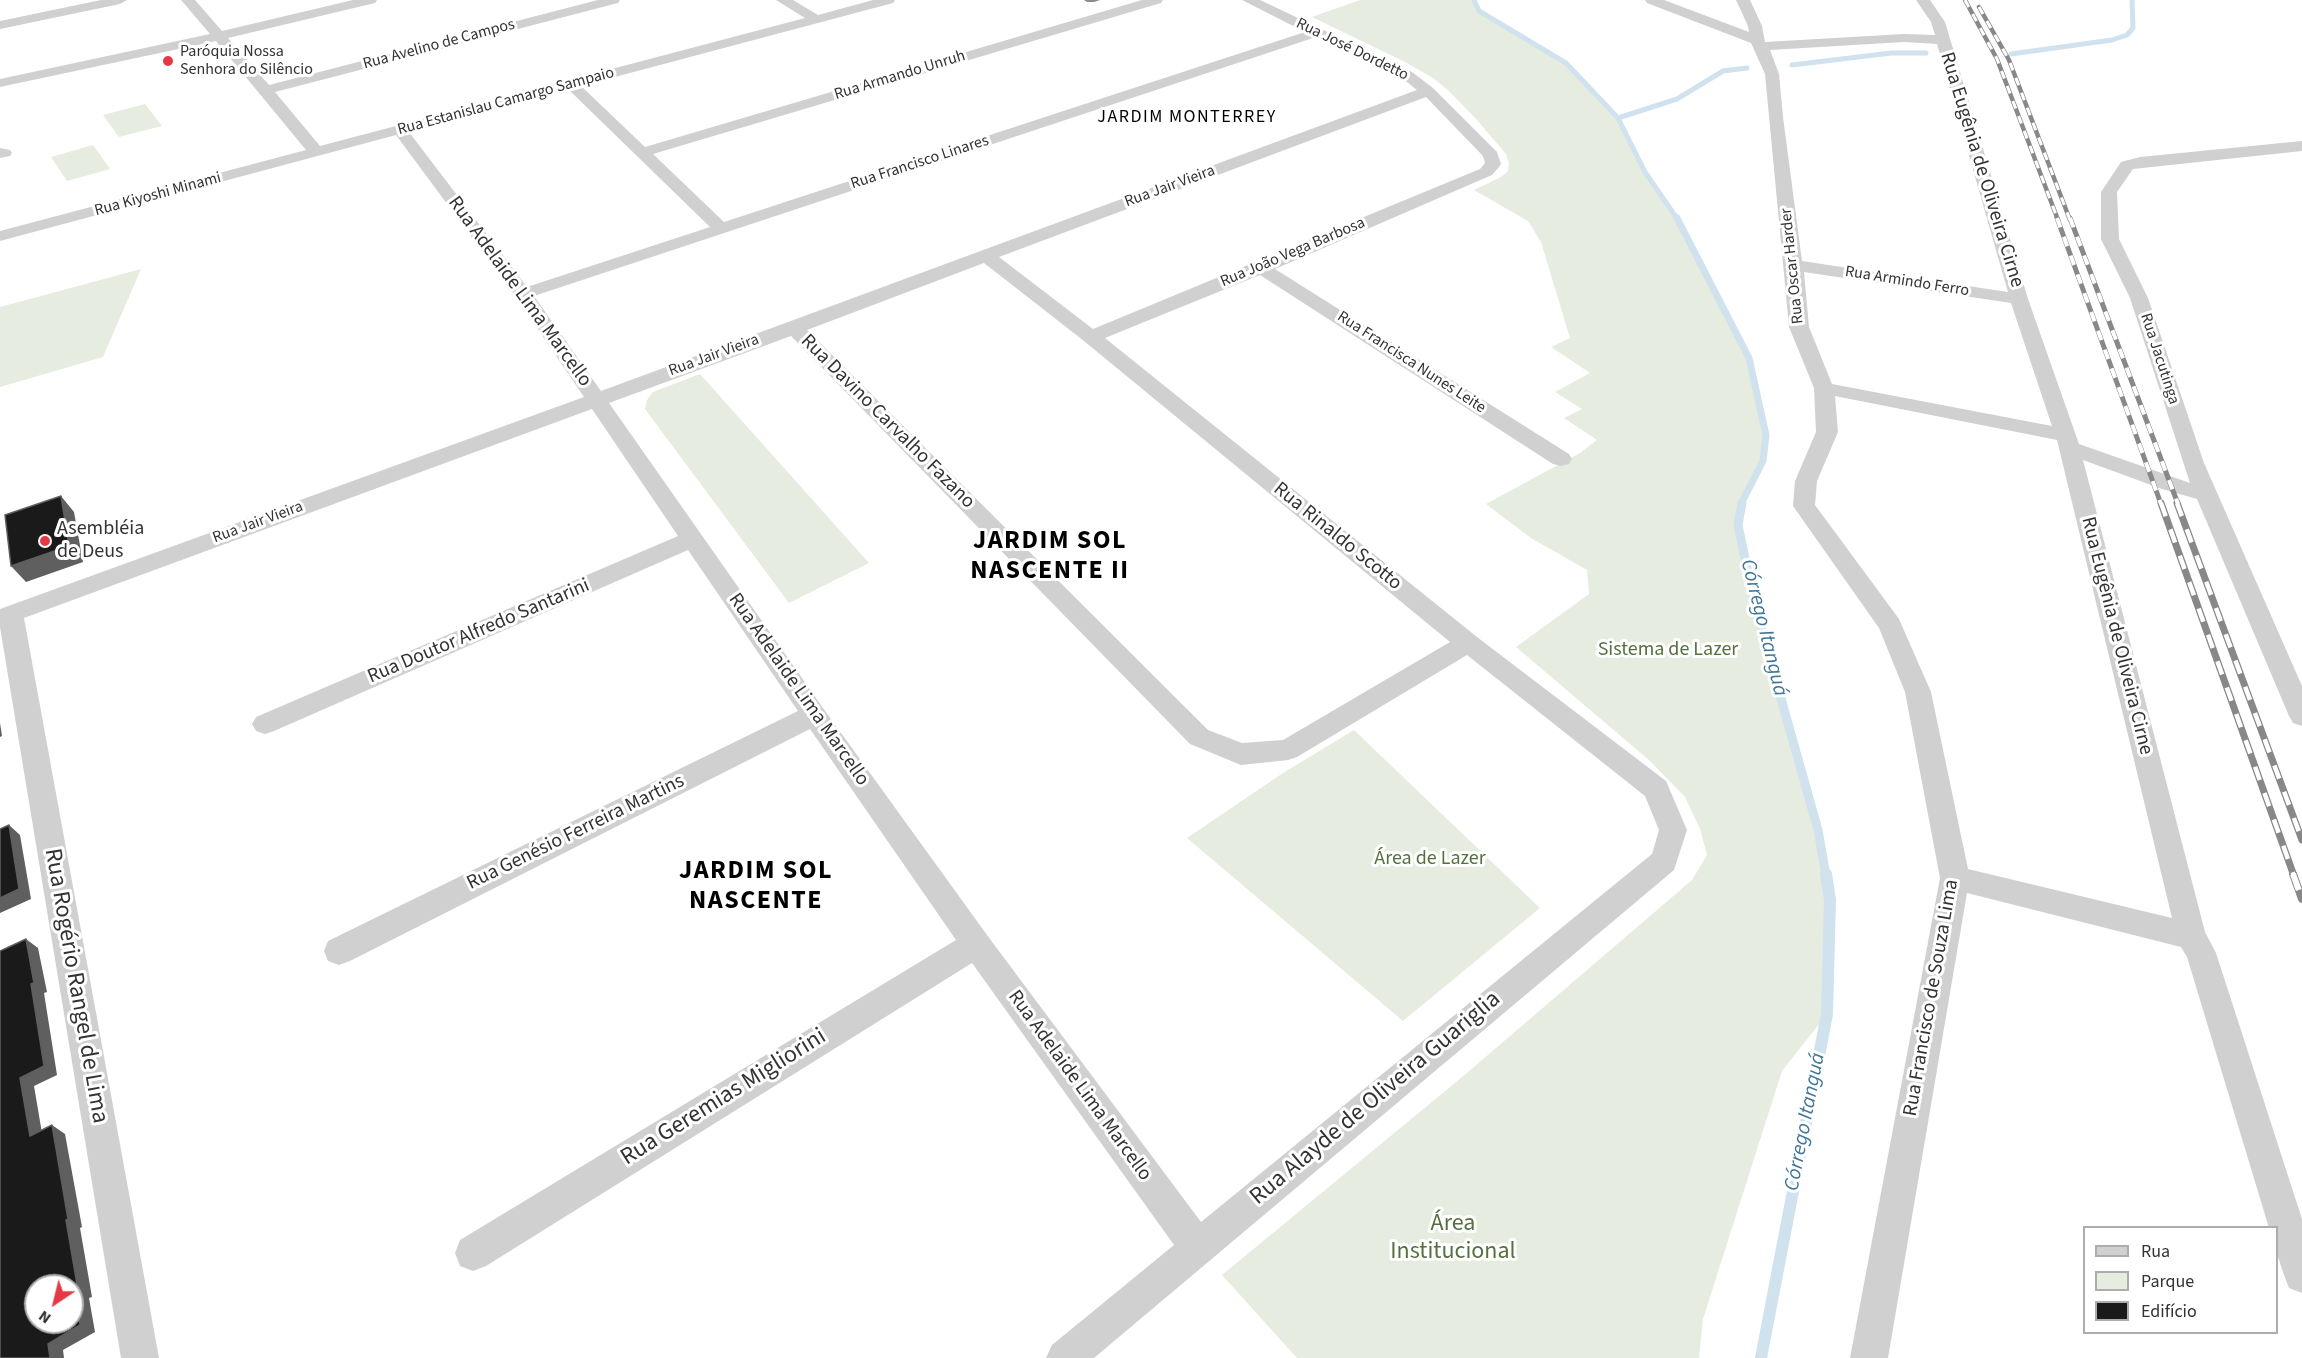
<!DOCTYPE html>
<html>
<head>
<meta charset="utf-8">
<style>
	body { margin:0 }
	#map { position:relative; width:2302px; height:1358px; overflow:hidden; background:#fff; font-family:"Source Sans 3",sans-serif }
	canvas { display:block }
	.legend { position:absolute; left:2083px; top:1226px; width:195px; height:108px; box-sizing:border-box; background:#fff; border:2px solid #adadad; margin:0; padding:8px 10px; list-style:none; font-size:18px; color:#333 }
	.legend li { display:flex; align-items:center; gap:12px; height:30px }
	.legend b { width:30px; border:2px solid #adadad }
	.north { position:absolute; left:24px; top:1274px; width:60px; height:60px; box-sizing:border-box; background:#fff; border:2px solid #adadad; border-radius:50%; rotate:215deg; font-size:16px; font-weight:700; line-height:24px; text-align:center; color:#333 }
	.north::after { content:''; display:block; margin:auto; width:21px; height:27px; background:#e63946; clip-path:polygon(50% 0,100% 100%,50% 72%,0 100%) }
</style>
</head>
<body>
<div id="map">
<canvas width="2302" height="1358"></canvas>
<ul class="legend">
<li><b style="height:8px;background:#d0d0d0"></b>Rua</li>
<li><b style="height:16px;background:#e6ecdf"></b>Parque</li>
<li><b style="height:16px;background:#1a1a1a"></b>Edifício</li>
</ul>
<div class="north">N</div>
</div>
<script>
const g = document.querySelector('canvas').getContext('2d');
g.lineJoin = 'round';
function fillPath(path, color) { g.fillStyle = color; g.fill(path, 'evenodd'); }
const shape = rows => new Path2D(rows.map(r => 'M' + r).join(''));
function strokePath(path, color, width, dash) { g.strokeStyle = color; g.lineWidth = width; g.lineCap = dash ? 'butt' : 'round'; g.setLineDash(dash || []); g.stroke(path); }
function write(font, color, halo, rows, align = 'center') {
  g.font = font + ' "Source Sans 3",sans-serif'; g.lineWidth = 6; g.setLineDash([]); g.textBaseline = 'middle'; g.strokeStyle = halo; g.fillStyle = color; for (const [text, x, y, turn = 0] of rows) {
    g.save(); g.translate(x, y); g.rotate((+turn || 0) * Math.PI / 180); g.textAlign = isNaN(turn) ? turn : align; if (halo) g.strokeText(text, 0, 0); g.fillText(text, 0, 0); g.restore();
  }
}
fillPath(shape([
	[1360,0,1474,0,1479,11,1566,63,1618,118,1624,134,1645,172,1682,225,1749,358,1766,435,1763,461,1742,501,1738,525,1755,606,1818,830,1830,900,1827,1014,1782,1071,1703,1319,1699,1358,1297,1358,1222,1275,1461,1078,1692,880,1707,855,1700,829,1685,797,1649,760,1516,647,1589,594,1587,570,1531,538,1486,504,1580,453,1597,440,1564,418,1582,409,1555,392,1590,373,1551,347,1570,338,1541,242,1528,221,1474,190,1501,177,1508,171,1509,163,1506,154,1477,120,1449,91,1433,78,1405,62,1312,17],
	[145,104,162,126,119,137,103,115],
	[93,145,110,169,67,181,51,157],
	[141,269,103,357,0,387,0,307],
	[700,374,869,563,789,603,645,409,647,400,653,392],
	[1354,730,1540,908,1403,1021,1187,838,1283,773]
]), '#e6ecdf');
strokePath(shape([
	[1474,0,1479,11,1566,63,1618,118,1645,172,1678,220],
	[2011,54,2112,40,2127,35,2133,28,2132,0],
	[1792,65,1891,53,1926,53],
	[1618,118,1677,99,1723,71,1747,68]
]), '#cfe2ee', 5);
strokePath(shape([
	[1677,218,1749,358,1766,435,1763,461,1741,504]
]), '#cfe2ee', 7);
strokePath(shape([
	[1742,503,1738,525,1755,606,1818,830,1826,876]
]), '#cfe2ee', 9);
strokePath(shape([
	[1761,1358,1827,1014,1830,900,1826,874]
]), '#cfe2ee', 12);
fillPath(shape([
	[101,0,127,0,120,4,0,29,0,21,101,0],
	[181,0,195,0,222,31,353,0,377,0,375,3,228,38,269,85,598,0,620,0,618,3,275,92,320,146,805,18,776,0,793,0,818,15,873,0,895,0,893,3,581,86,645,147,1142,0,1163,0,1161,3,653,154,724,222,1305,32,1242,0,1260,0,1412,72,1433,88,1497,152,1501,164,1499,167,1492,175,1275,269,1569,454,1572,459,1569,464,1561,466,1553,464,1260,275,1105,338,1477,637,1666,781,1687,830,1674,870,1094,1358,1046,1358,1052,1345,1174,1245,972,963,486,1266,473,1271,460,1266,455,1253,460,1240,956,940,810,729,350,961,339,965,328,961,324,951,328,941,798,711,688,550,274,731,265,734,256,731,252,724,256,717,678,536,592,409,24,618,159,1358,121,1358,0,627,0,609,584,397,516,297,396,135,0,241,0,231,306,150,216,41,0,87,0,79,210,34,181,0],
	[1316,37,1402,78,1417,90,601,391,534,296,1316,37],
	[568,89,710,227,527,287,409,132,568,89],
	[1426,97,1483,156,1485,163,1480,169,1093,329,999,257,1426,97],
	[984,263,1084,341,1450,642,1283,740,1242,743,1208,730,807,330,984,263],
	[791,336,1190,744,1241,765,1288,760,1297,757,1467,655,1645,796,1659,830,1652,854,1201,1222,987,935,823,708,609,403,791,336],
	[1645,0,1664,0,1749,32,1748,26,1736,0,1750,0,1762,26,1765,42,1904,34,1935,35,1931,22,1916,0,1930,0,1945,22,2028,299,2079,444,2190,483,2130,298,2101,239,2101,192,2121,162,2140,157,2302,141,2302,151,2133,169,2117,192,2119,239,2148,298,2204,463,2302,686,2302,726,2293,723,2289,716,2197,499,2162,489,2083,460,2205,932,2216,953,2302,1219,2302,1293,2289,1288,2284,1275,2276,1251,2276,1228,2269,1228,2187,957,2181,947,1967,893,1888,1358,1850,1358,1940,878,1905,692,1879,628,1793,506,1795,481,1816,432,1814,388,1789,327,1765,74,1751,43,1647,3,1645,0],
	[1904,42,1937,44,2008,292,1802,261,1783,117,1779,74,1770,50,1904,42],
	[1804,272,2011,303,2052,426,1832,384,1809,327,1804,272],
	[1835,396,2057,440,2172,918,1968,869,1931,692,1899,619,1815,505,1817,481,1838,432,1835,396],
	[0,148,10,150,12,153,10,156,0,158,0,148]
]), '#d0d0d0');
const railFar3 = shape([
	[1965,0,1997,59,2058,220],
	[1979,7,2009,60,2070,220]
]);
const railFar2 = shape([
	[2057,218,2161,504],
	[2070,218,2178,504]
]);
const railFar1 = shape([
	[2161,503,2294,876],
	[2177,503,2302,840]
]);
const rail = shape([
	[2293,874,2302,899]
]);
strokePath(railFar3, '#888', 4.5);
strokePath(railFar2, '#888', 5);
strokePath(railFar1, '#888', 7);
strokePath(rail, '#888', 8);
strokePath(railFar3, '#fff', 3, [8]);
strokePath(railFar2, '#fff', 4, [10]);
strokePath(railFar1, '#fff', 4.5, [14]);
strokePath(rail, '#fff', 6, [17]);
fillPath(shape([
	[1084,0,1100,0,1094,2,1087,2]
]), '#8c8c8c');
fillPath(shape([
	[61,496,74,512,83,562,26,582,11,566],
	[0,723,2,736,0,737],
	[9,825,20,835,31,899,0,913,0,898],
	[26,939,38,948,47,992,44,993,57,1075,34,1086,44,1145,30,1136,20,1078,31,984],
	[52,1125,65,1134,82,1227,80,1228,92,1297,89,1298,95,1332,63,1350,64,1358,50,1358,48,1344,75,1291]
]), '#5f5f5f');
const building = shape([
	[61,496,69,546,11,566,5,515,61,496],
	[9,825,19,889,0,898,0,829,9,825],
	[26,939,34,983,31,984,44,1066,20,1078,30,1136,52,1125,68,1219,66,1220,78,1290,75,1291,80,1325,48,1344,50,1358,0,1358,0,951,26,939],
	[36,1286,72,1286,72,1322,36,1322,36,1286]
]);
fillPath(building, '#1a1a1a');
strokePath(building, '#5f5f5f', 1.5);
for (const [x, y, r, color] of [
	[168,61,6,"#e63946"],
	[45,541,6,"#e63946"]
]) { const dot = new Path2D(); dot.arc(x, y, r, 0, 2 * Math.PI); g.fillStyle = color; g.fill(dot); strokePath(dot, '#fff', 2); }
write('16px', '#333', '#fff', [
	["Rua Avelino de Campos",439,45,-15],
	["Rua José Dordetto",1352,50,26],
	["Rua Armando Unruh",900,76,-17],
	["Rua Estanislau Camargo Sampaio",506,102,-15],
	["Rua Francisco Linares",920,163,-18],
	["Rua Jair Vieira",1170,187,-20],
	["Rua Kiyoshi Minami",158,195,-15],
	["Rua João Vega Barbosa",1293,253,-23],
	["Rua Oscar Harder",1793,266,-96],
	["Rua Armindo Ferro",1907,282,9],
	["Rua Jair Vieira",714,356,-20],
	["Rua Jacutinga",2159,359,72],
	["Rua Francisca Nunes Leite",1411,363,33],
	["Rua Jair Vieira",258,523,-20]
]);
write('16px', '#333', '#fff', [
	["Paróquia Nossa",180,52],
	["Senhora do Silêncio",180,70]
], 'left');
g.letterSpacing = '1.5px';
write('18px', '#000', '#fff', [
	["JARDIM MONTERREY",1187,118]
]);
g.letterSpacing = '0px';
write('20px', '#333', '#fff', [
	["Rua Eugênia de Oliveira Cirne",1981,170,73],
	["Rua Adelaide Lima Marcello",519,292,54],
	["Rua Davino Carvalho Fazano",887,422,45],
	["Rua Rinaldo Scotto",1337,537,39],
	["Rua Doutor Alfredo Santarini",479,632,-23],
	["Rua Eugênia de Oliveira Cirne",2116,636,76],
	["Rua Adelaide Lima Marcello",798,690,55],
	["Rua Genésio Ferreira Martins",576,833,-26],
	["Rua Francisco de Souza Lima",1932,998,-80],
	["Rua Adelaide Lima Marcello",1079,1086,54]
]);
write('20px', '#333', '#fff', [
	["Asembléia",57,530],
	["de Deus",57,553]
], 'left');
write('20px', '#56703f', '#fff', [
	["Sistema de Lazer",1668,651],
	["Área de Lazer",1430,860]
]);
write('italic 21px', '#3f7597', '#fff', [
	["Córrego Itanguá",1763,628,76],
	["Córrego Itanguá",1806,1122,-79]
]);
write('24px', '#333', '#fff', [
	["Rua Rogério Rangel de Lima",75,986,80],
	["Rua Geremias Migliorini",724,1098,-32],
	["Rua Alayde de Oliveira Guariglia",1376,1099,-40]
]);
write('24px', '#56703f', '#fff', [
	["Área",1453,1225],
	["Institucional",1453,1253]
]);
g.letterSpacing = '1.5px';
write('bold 26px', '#000', '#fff', [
	["JARDIM SOL",1050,542],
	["NASCENTE II",1050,572],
	["JARDIM SOL",756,872],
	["NASCENTE",756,902]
]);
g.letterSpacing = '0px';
</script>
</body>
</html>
